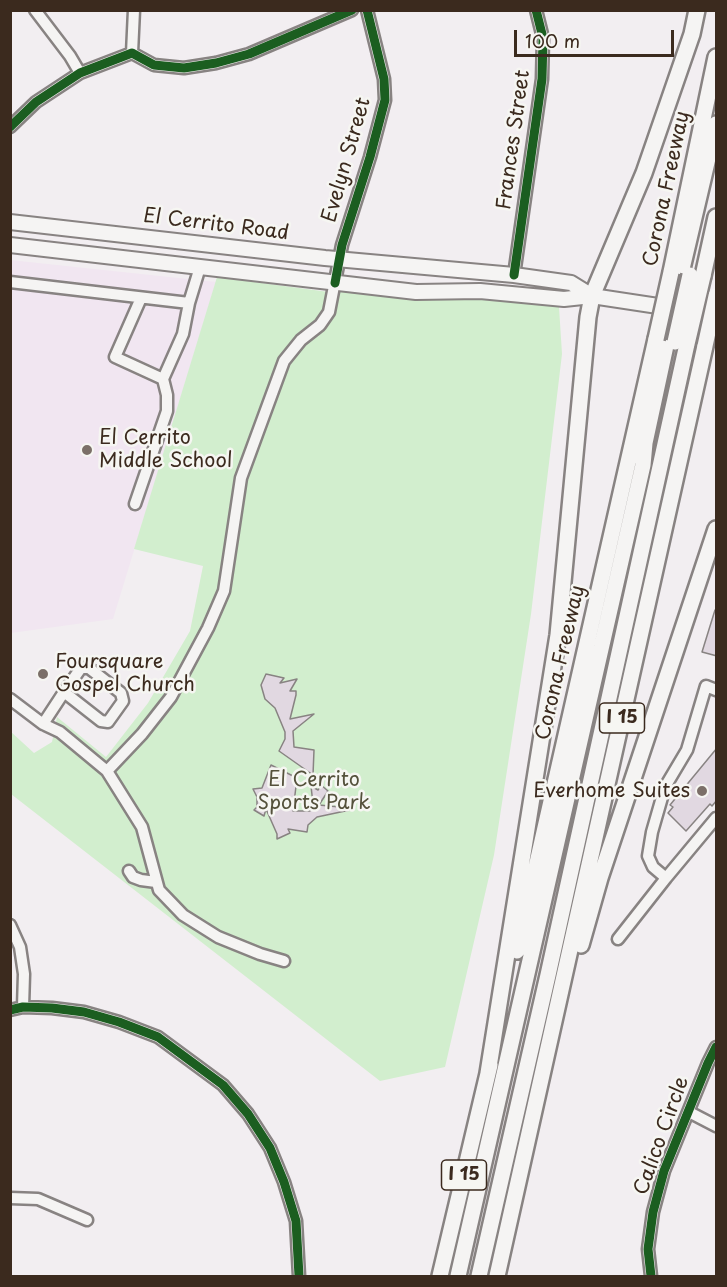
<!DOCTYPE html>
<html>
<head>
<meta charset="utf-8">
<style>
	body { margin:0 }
	#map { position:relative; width:727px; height:1287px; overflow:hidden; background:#f2eef1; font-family:"Playpen Sans",sans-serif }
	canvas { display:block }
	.frame { position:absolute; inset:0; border:12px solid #3b2a1e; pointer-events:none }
	.scale { position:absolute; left:514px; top:30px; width:160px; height:27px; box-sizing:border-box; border:3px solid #3b2a1e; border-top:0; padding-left:8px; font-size:18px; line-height:21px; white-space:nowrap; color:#3b2a1e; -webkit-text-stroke:4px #f6f6f2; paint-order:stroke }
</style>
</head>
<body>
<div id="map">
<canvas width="727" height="1287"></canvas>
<div class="frame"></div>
<div class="scale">100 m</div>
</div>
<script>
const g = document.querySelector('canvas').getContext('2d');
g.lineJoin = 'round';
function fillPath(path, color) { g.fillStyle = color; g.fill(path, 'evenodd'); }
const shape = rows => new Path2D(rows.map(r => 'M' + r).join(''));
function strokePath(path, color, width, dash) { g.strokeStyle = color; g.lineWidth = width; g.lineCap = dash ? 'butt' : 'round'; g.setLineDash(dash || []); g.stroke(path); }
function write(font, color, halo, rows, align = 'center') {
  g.font = font + ' "Playpen Sans",sans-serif'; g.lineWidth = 5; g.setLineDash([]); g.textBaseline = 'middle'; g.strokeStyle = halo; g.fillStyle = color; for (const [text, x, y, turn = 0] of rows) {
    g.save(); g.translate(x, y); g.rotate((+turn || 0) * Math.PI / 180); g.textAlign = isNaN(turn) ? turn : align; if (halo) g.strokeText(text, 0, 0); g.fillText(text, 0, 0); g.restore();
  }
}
fillPath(shape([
	[10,260,216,282,113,619,11,633]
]), '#f1e6f1');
fillPath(shape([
	[217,277,329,292,412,286,559,307,562,354,531,614,494,855,445,1067,380,1081,11,794,10,731,34,753,52,742,57,717,106,757,148,703,190,631,203,566,134,549]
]), '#d2eece');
const building = shape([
	[715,610,717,611,717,656,702,652,715,610],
	[266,674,284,678,280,683,297,679,290,691,296,691,296,695,290,719,314,714,293,731,294,747,314,750,313,775,279,751,285,739,285,732,275,708,265,699,261,685,266,674],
	[717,748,717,800,712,806,710,804,686,831,668,813,673,807,670,805,717,748],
	[271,765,297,778,293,811,310,811,313,804,311,786,318,790,321,785,328,791,319,805,350,808,350,810,317,817,308,825,307,832,288,829,290,833,277,839,277,834,266,809,264,816,254,810,257,807,257,797,253,789,262,788,271,765]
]);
fillPath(building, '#e1d8e1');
strokePath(building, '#888382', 1.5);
const minor = shape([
	[35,10,70,56,80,73],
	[132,53,134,10],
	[10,127,36,102,80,73,132,53,154,65,184,68,216,63,249,54,352,10],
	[514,275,542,79,543,38,536,10],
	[10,282,189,303],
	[141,298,115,357,163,379,183,334,189,303,200,267],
	[135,504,167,411,167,395,163,379],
	[716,690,706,686,687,750,665,787,652,832,648,856,653,867,666,878,716,818],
	[10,699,43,724,60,732,107,771,142,734,171,697,208,628,224,591,241,478,284,361,301,340,320,325,329,312,342,245,370,157,385,100,384,79,367,10],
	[43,724,64,692,81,668,89,668,121,693,123,701,108,722,101,721,64,692],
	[107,771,142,827,159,890,183,915,218,937,260,954,284,961],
	[129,871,133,877,141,880,156,882],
	[10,925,20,947,24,974,23,1007],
	[618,939,666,878],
	[10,1010,23,1007,52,1008,84,1012,119,1022,158,1037,223,1085,248,1114,270,1148,284,1182,296,1221,299,1276],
	[689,1112,716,1126],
	[10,1198,38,1199,87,1220],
	[651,1276,648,1249,653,1212,664,1171,708,1063,716,1047]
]);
const major = shape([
	[10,222,325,258,514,275,571,283,592,296],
	[10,245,416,292,480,291,564,299,592,296,691,311]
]);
const highway = shape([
	[671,272,716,57],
	[681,273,716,124],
	[703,276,716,217],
	[581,945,600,878,716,529],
	[517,951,656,339],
	[488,1073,558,635,588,317,592,296,644,173,692,34,697,10],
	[440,1276,490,1065],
	[458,1276,643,465,645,443,667,341],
	[479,1276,548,975,687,344],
	[497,1276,705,346]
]);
strokePath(minor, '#888382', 15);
strokePath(major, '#888382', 18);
strokePath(highway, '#888382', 20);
strokePath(minor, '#f5f4f3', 10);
strokePath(major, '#f5f4f3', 14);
strokePath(highway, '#f5f4f3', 15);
const highwayBridge = shape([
	[656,339,671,272],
	[675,342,690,275],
	[687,344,703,276],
	[705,346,716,296]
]);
strokePath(highwayBridge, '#888382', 20, []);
strokePath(highwayBridge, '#f5f4f3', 15);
strokePath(shape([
	[10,127,36,102,80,73,132,53,154,65,184,68,216,63,249,54,352,10],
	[514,275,542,79,543,38,536,10],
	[335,283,342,245,370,157,385,100,384,79,367,10],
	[10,1010,23,1007,52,1008,84,1012,119,1022,158,1037,223,1085,248,1114,270,1148,284,1182,296,1221,299,1276],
	[651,1276,648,1249,653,1212,664,1171,708,1063,716,1047]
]), '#1b5e20', 9);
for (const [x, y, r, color] of [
	[87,450,6,"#7b6f68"],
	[43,674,6,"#7b6f68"],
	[702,791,6,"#7b6f68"]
]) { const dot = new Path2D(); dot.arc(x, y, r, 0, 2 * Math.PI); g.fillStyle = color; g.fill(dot); strokePath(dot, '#f6f6f2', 2); }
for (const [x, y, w] of [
	[622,718,45],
	[464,1175,45]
]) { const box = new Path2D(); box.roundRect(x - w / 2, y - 15, w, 30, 4.5); g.fillStyle = '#f6f6f2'; g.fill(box); strokePath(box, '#3b2a1e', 1.5); }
write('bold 18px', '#3b2a1e', null, [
	["I 15",622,718],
	["I 15",464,1175]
]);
write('20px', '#3b2a1e', '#f6f6f2', [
	["Frances Street",514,140,-82],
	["Evelyn Street",347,160,-74],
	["Corona Freeway",667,189,-78],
	["El Cerrito Road",216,225,7],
	["Corona Freeway",561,663,-77],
	["Calico Circle",662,1136,-70]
]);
write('20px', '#3b2a1e', '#f6f6f2', [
	["El Cerrito",99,438],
	["Middle School",99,461],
	["Foursquare",55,662],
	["Gospel Church",55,685],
	["Everhome Suites",690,791,"right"]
], 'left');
write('20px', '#54513b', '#f6f6f2', [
	["El Cerrito",314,780],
	["Sports Park",314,803]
]);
</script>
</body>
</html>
